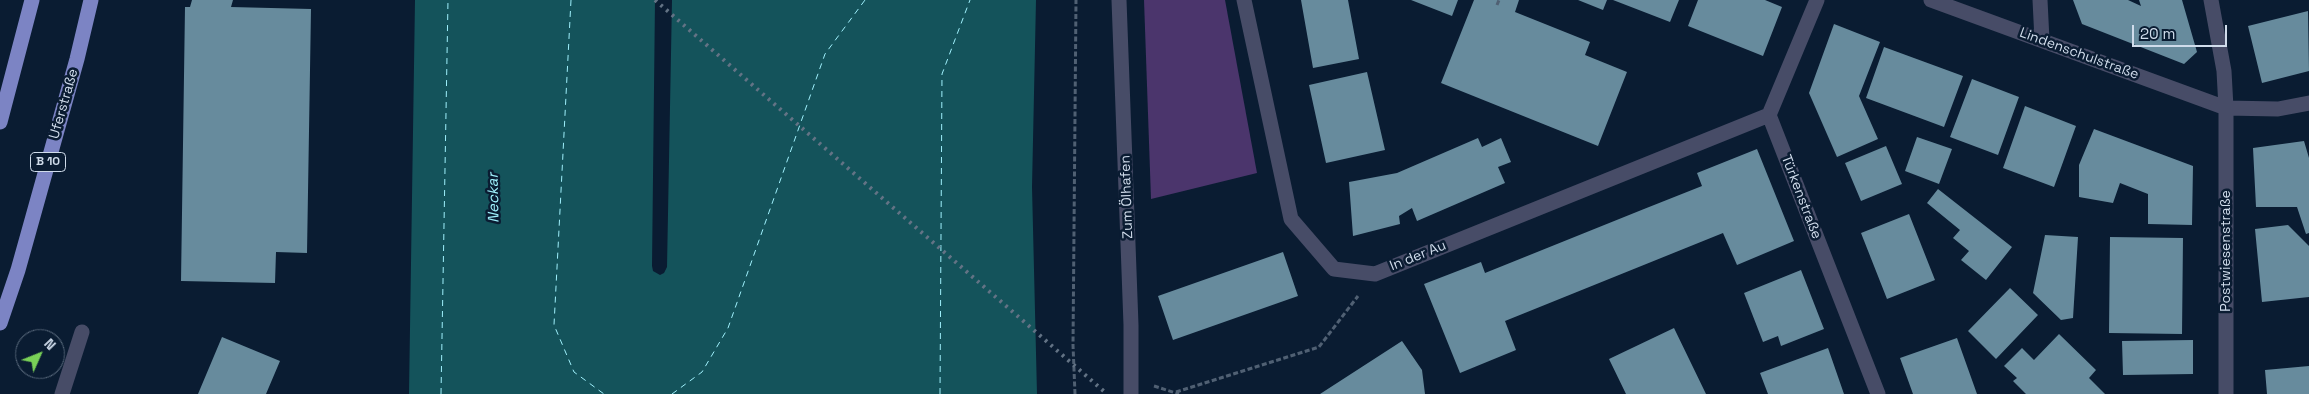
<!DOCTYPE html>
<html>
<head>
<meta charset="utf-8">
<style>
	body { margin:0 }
	#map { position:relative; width:2309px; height:394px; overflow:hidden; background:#0a1c32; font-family:"Space Grotesk",sans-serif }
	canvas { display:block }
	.north { position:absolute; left:15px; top:329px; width:50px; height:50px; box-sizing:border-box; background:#0a1c32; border:1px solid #59697c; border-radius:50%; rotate:46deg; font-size:14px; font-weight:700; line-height:20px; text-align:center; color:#d0dceb }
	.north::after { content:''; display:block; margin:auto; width:18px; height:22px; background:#79d157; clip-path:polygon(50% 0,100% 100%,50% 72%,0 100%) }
	.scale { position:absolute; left:2132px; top:25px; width:95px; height:22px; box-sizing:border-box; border:2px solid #d0dceb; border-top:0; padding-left:6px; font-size:15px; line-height:18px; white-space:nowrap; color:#d0dceb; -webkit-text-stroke:4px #0a1c32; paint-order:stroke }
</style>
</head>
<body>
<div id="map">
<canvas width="2309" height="394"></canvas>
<div class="north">N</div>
<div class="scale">20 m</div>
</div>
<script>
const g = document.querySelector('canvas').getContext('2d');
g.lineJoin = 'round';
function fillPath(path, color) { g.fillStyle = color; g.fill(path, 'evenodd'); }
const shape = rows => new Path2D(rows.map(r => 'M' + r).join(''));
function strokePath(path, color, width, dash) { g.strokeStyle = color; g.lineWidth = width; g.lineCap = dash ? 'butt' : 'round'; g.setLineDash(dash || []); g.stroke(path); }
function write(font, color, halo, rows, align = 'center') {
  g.font = font + ' "Space Grotesk",sans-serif'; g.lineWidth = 5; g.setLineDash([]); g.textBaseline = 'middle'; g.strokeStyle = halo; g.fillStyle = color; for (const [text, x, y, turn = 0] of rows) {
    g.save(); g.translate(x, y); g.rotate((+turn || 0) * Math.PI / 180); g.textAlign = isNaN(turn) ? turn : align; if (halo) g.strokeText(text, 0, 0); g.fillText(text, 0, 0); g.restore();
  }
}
fillPath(shape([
	[1144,0,1225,0,1257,173,1151,199]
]), '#4b356c');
fillPath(shape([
	[415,0,655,0,652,266,653,271,660,275,664,273,667,267,672,0,1036,0,1032,187,1037,394,409,394]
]), '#14535b');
strokePath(shape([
	[571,0,554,325,574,372,604,394],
	[441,394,448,0],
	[672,394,702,372,728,328,825,54,865,0],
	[940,394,942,74,970,0]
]), '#9ff0fc', 1, [6, 5]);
fillPath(shape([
	[192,0,233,0,231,7,311,9,307,253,276,252,275,283,181,281,185,7,190,7],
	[1301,0,1348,0,1359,59,1313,68],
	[1411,0,1458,0,1452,16],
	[1474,0,1519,0,1515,12,1590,42,1585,55,1627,72,1598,146,1441,83],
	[1578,0,1607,0,1603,10],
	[1613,0,1679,0,1670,22],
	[1698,0,1765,0,1782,7,1763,56,1688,26],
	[2073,0,2128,0,2141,6,2139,0,2182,0,2197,52,2184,64,2082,24],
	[2308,11,2309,71,2262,83,2248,26],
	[1834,24,1880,42,1859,96,1878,139,1837,157,1809,93],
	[1884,47,1963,76,1944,127,1866,98],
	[1367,72,1385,150,1326,163,1309,85],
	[1972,79,2019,97,1998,155,1950,137],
	[2025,106,2076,126,2054,187,2003,168],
	[2094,129,2193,166,2192,225,2148,224,2148,194,2120,183,2113,203,2079,197,2079,165],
	[1917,137,1952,149,1939,184,1905,171],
	[1478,138,1482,147,1501,138,1511,162,1498,167,1505,183,1417,221,1412,208,1399,216,1400,224,1353,236,1349,182,1397,173],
	[2304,141,2309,158,2309,233,2306,234,2297,207,2256,207,2253,148],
	[1886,146,1902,184,1861,201,1845,163],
	[1757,149,1794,241,1737,265,1723,233,1505,321,1516,350,1460,373,1424,284,1481,262,1485,273,1644,209,1702,186,1697,173],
	[1938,189,2012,247,1986,280,1961,260,1969,251,1953,238,1960,230,1927,203],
	[1909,214,1935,280,1887,299,1861,233],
	[2288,225,2309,246,2309,297,2262,302,2255,229],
	[2045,235,2078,237,2073,318,2061,320,2033,293],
	[2110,237,2183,238,2182,334,2109,333],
	[1283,252,1298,296,1173,340,1158,296],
	[1801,270,1824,329,1781,346,1778,336,1763,342,1744,293],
	[2010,288,2038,315,1996,359,1968,331],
	[1674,328,1706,394,1626,394,1609,359],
	[2059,334,2096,370,2089,378,2105,394,2026,394,2013,381,2017,378,2004,366,2022,348,2034,360],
	[222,337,280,361,266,394,198,394],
	[1957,338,1977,394,1913,394,1900,358],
	[2193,340,2193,374,2123,375,2122,341],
	[1402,341,1422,370,1425,394,1320,394],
	[1828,348,1844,394,1768,394,1760,373],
	[2309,366,2309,394,2267,394,2265,370]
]), '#678b9d');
strokePath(shape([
	[1497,5,1499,0],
	[1154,386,1179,394],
	[1176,392,1319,347,1358,296],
	[1075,394,1073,345,1076,0]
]), '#506073', 3, [5, 2.5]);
strokePath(shape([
	[1119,0,1131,325,1131,394],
	[1244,0,1291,219,1334,269,1375,274,1769,115],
	[1817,0,1769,115,1878,394],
	[1931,0,2226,108,2278,109,2309,103],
	[2040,0,2042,40],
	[2211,0,2224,71,2226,108,2226,394],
	[62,394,82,332]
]), '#474c67', 15);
strokePath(shape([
	[0,122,32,0],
	[0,323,18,270,77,59,91,0]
]), '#7c84c4', 15);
strokePath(shape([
	[655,0,1107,394]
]), '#637385', 4, [2.5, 5]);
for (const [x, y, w] of [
	[48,162,35]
]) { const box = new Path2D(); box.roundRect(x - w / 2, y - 9.5, w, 19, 4); g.fillStyle = '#0a1c32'; g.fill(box); strokePath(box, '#d0dceb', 1); }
write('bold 12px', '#d0dceb', null, [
	["B 10",48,162]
]);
write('14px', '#d0dceb', '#0a1c32', [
	["Lindenschulstraße",2079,54,20],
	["Uferstraße",64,104,-74],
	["Zum Ölhafen",1127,197,-92],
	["Türkenstraße",1801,197,69],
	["Postwiesenstraße",2226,251,-90],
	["In der Au",1418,256,-22]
]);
write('italic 15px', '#9ff0fc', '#0a1c32', [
	["Neckar",494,198,-91]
]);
</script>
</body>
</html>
